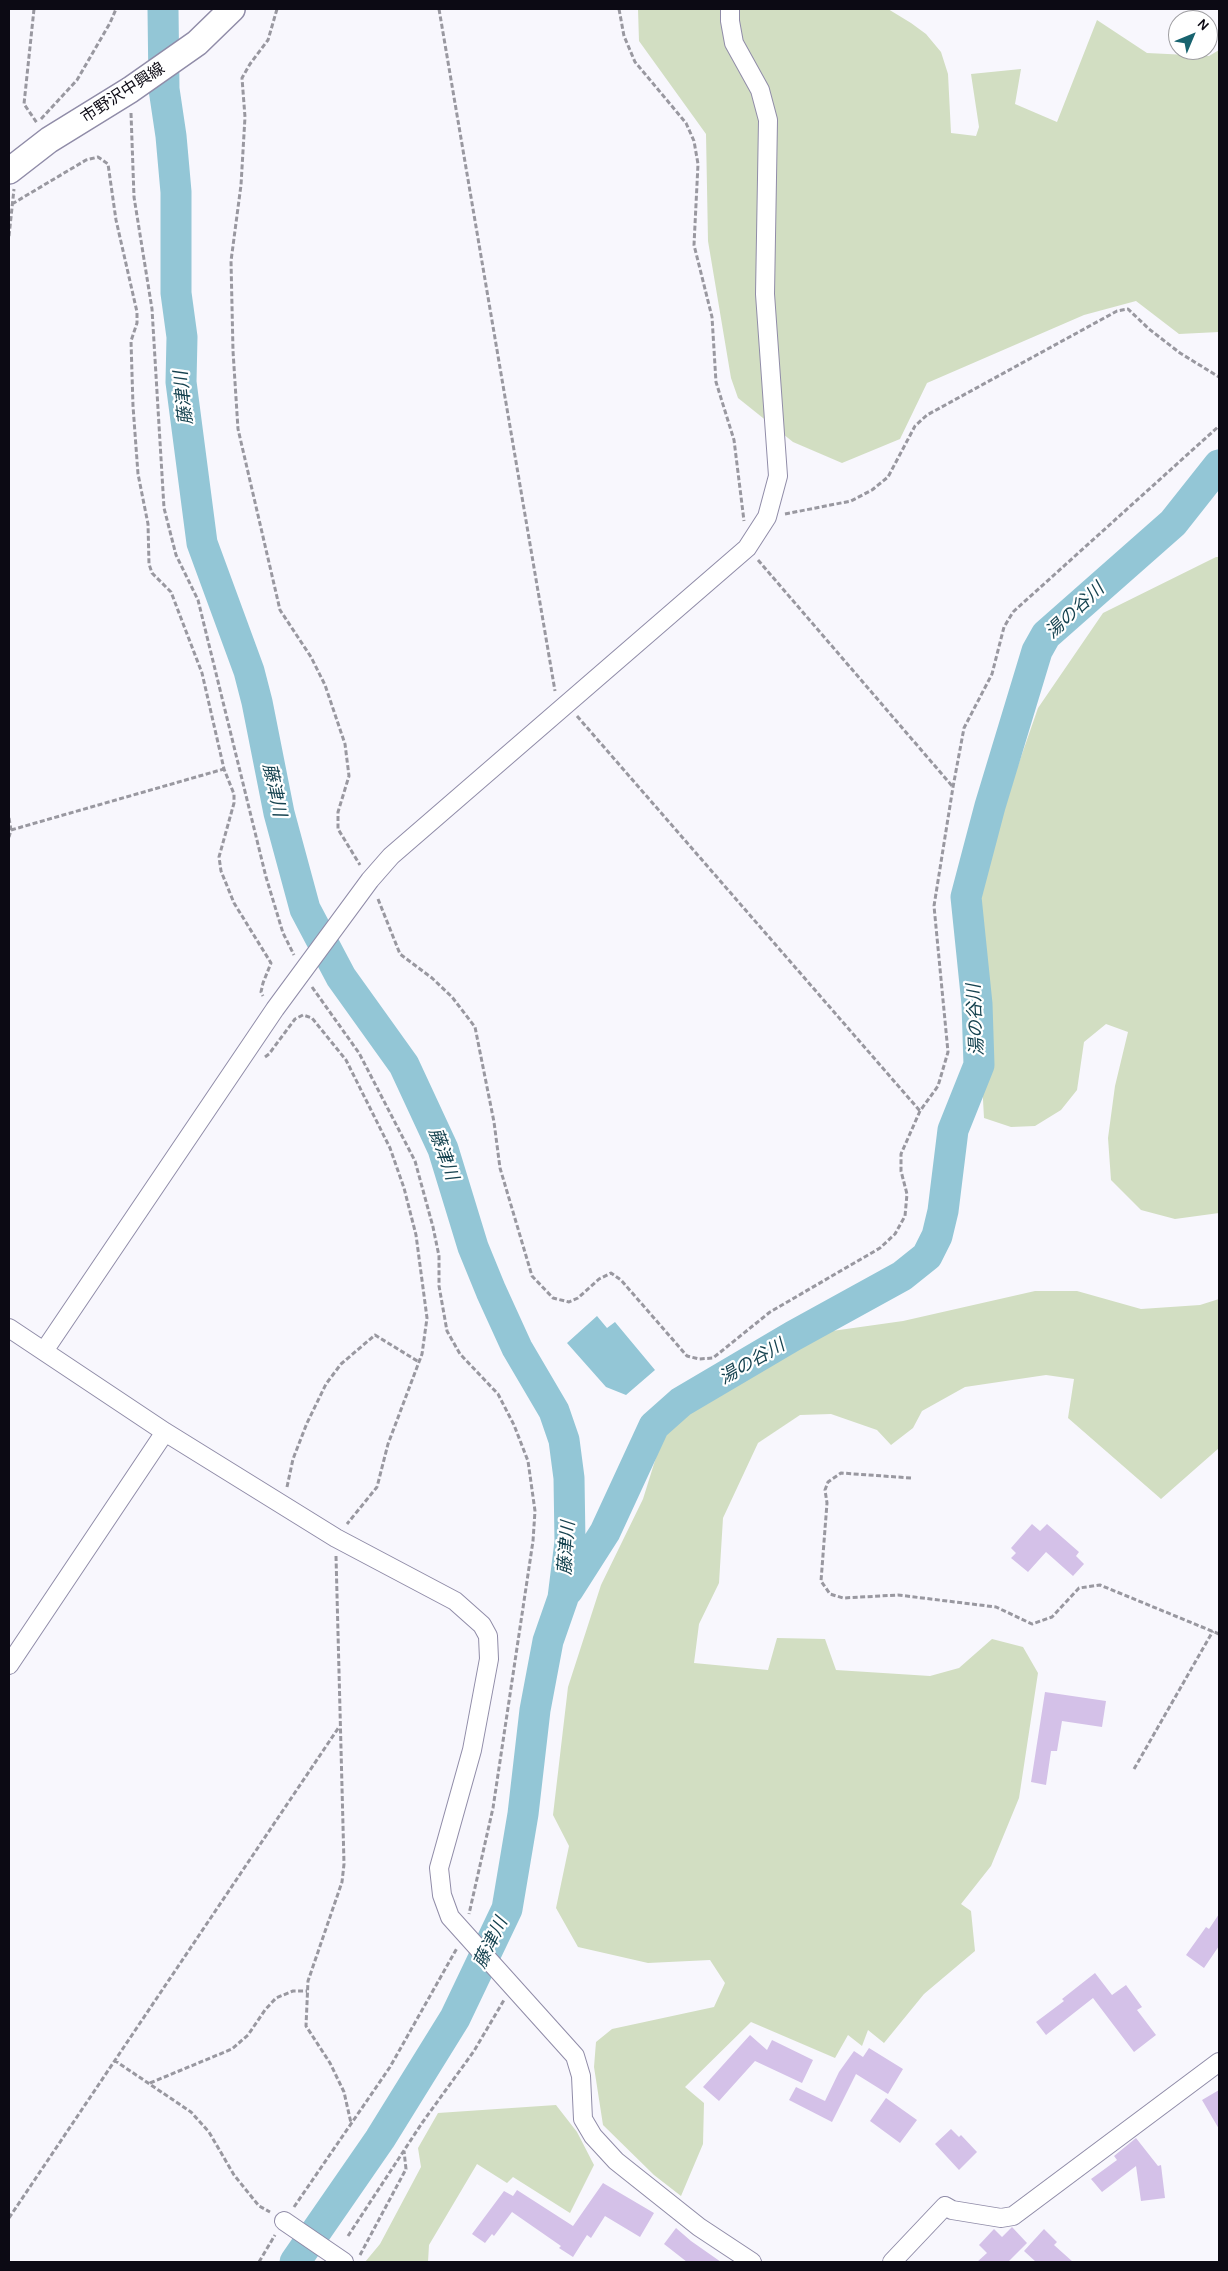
<!DOCTYPE html>
<html>
<head>
<meta charset="utf-8">
<style>
	body { margin:0 }
	#map { position:relative; width:1228px; height:2271px; overflow:hidden; background:#f8f7fd; font-family:Karla,sans-serif }
	canvas { display:block }
	.frame { position:absolute; inset:0; border:10px solid #0c0a14; pointer-events:none }
	.north { position:absolute; left:1168px; top:10px; width:50px; height:50px; box-sizing:border-box; background:#fff; border:1px solid #9e9da1; border-radius:50%; rotate:45deg; font-size:14px; font-weight:700; line-height:20px; text-align:center; color:#0c0a14 }
	.north::after { content:''; display:block; margin:auto; width:18px; height:22px; background:#18636f; clip-path:polygon(50% 0,100% 100%,50% 72%,0 100%) }
</style>
</head>
<body>
<div id="map">
<canvas width="1228" height="2271"></canvas>
<div class="frame"></div>
<div class="north">N</div>
</div>
<script>
const g = document.querySelector('canvas').getContext('2d');
g.lineJoin = 'round';
function fillPath(path, color) { g.fillStyle = color; g.fill(path, 'evenodd'); }
const shape = rows => new Path2D(rows.map(r => 'M' + r).join(''));
function strokePath(path, color, width, dash) { g.strokeStyle = color; g.lineWidth = width; g.lineCap = dash ? 'butt' : 'round'; g.setLineDash(dash || []); g.stroke(path); }
function write(font, color, halo, rows, align = 'center') {
  g.font = font + ' Karla,"Noto Sans JP",sans-serif'; g.lineWidth = 4.5; g.setLineDash([]); g.textBaseline = 'middle'; g.strokeStyle = halo; g.fillStyle = color; for (const [text, x, y, turn = 0] of rows) {
    g.save(); g.translate(x, y); g.rotate((+turn || 0) * Math.PI / 180); g.textAlign = isNaN(turn) ? turn : align; if (halo) g.strokeText(text, 0, 0); g.fillText(text, 0, 0); g.restore();
  }
}
fillPath(shape([
	[638,9,888,9,911,23,926,34,941,52,948,74,951,133,976,136,979,127,971,74,1021,69,1015,104,1057,122,1097,20,1147,53,1209,56,1219,50,1219,332,1179,334,1136,301,1084,315,927,383,900,439,842,463,793,442,738,398,731,378,708,241,706,134,639,41],
	[1216,557,1219,557,1219,1213,1175,1219,1141,1210,1111,1180,1108,1138,1115,1086,1128,1032,1106,1024,1084,1042,1077,1090,1061,1110,1035,1126,1011,1127,984,1118,972,898,1038,708,1103,613],
	[1035,1291,1077,1291,1141,1309,1200,1305,1219,1299,1219,1448,1161,1499,1068,1418,1074,1379,1046,1375,965,1387,922,1411,913,1428,891,1445,877,1430,831,1414,800,1415,758,1443,723,1518,719,1583,699,1624,694,1663,768,1670,777,1638,825,1639,836,1670,930,1676,959,1668,992,1639,1023,1647,1038,1673,1019,1798,991,1866,961,1904,971,1911,975,1951,924,1994,884,2043,868,2030,862,2046,848,2035,835,2058,751,2022,685,2087,704,2103,703,2144,681,2196,654,2175,603,2125,594,2067,596,2042,612,2029,714,2007,725,1983,710,1960,648,1963,578,1947,556,1908,569,1846,553,1815,568,1687,601,1585,643,1499,663,1435,693,1408,768,1359,832,1331,903,1321],
	[556,2105,577,2132,594,2165,570,2213,513,2177,507,2183,477,2164,429,2245,428,2262,365,2262,380,2244,421,2167,418,2148,438,2113]
]), '#d2dec2');
fillPath(shape([
	[597,1316,607,1328,615,1322,655,1370,626,1395,606,1387,567,1343]
]), '#93c6d6');
strokePath(shape([
	[163,9,164,89,171,136,176,192,176,293,182,337,181,382,202,543,249,671,257,702,279,813,305,909,341,977,404,1065,443,1149,473,1247,491,1291,517,1348,554,1411,564,1440,569,1478,570,1542,563,1598,548,1641,535,1710,523,1814,507,1909,455,2018,380,2139,295,2262],
	[568,1590,605,1532,654,1426,681,1402,793,1336,902,1276,927,1256,937,1236,943,1211,953,1130,979,1065,977,1004,966,897,990,806,1037,651,1046,635,1173,523,1219,465]
]), '#93c6d6', 31);
fillPath(shape([
	[1032,1524,1040,1531,1047,1524,1079,1552,1076,1556,1084,1564,1073,1576,1046,1552,1028,1572,1011,1558,1016,1553,1011,1548],
	[1045,1692,1106,1701,1102,1727,1062,1721,1057,1751,1051,1751,1046,1785,1031,1782],
	[1219,1914,1219,1946,1204,1968,1186,1955,1206,1927,1209,1929],
	[1095,1973,1112,1995,1126,1985,1142,2007,1137,2010,1156,2035,1134,2052,1093,1998,1046,2035,1036,2022,1064,2001,1062,1999],
	[750,2035,767,2050,772,2040,813,2060,802,2083,755,2061,719,2101,703,2087],
	[869,2048,903,2069,888,2094,856,2074,832,2122,789,2100,796,2087,825,2101,839,2072,854,2051,863,2057],
	[1219,2090,1219,2129,1202,2100],
	[886,2098,917,2120,900,2143,870,2121],
	[951,2129,959,2137,961,2135,977,2152,959,2170,935,2144],
	[1136,2138,1158,2166,1161,2165,1165,2198,1141,2201,1136,2166,1102,2192,1091,2179,1117,2160,1114,2156],
	[603,2183,654,2213,640,2237,605,2216,591,2238,587,2235,573,2257,559,2248,561,2246,512,2212,494,2236,492,2234,485,2243,472,2234,504,2191,513,2196,517,2190,573,2226],
	[1012,2227,1027,2243,1008,2262,977,2262,987,2253,979,2245,994,2229,1002,2237],
	[676,2228,691,2241,721,2262,687,2262,664,2244],
	[1044,2229,1057,2242,1054,2245,1073,2262,1036,2262,1024,2251]
]), '#d4c1e8');
const street = shape([
	[9,1328,165,1432,336,1538,455,1601,482,1625,488,1636,489,1659,472,1750,439,1868,442,1895,450,1917,575,2056,581,2076,583,2119,593,2136,616,2161,699,2227,752,2262],
	[44,1351,275,1009,370,880,391,856,747,548,767,517,778,476,765,294,768,120,760,90,734,43,730,21,730,9],
	[9,1665,165,1432],
	[284,2221,344,2262],
	[892,2262,945,2206,952,2210,1001,2218,1013,2216,1219,2062]
]);
const secondary = shape([
	[9,171,49,140,130,90,197,43,232,9]
]);
strokePath(street, '#908ca8', 20);
strokePath(secondary, '#908ca8', 28);
strokePath(shape([
	[34,9,24,104,37,123],
	[277,9,268,40,250,64,242,78,245,117,241,185,231,261,233,351,238,429,280,610,311,657,325,685,345,744,349,776,338,812,338,829,360,865],
	[439,9,555,691],
	[619,9,624,36,635,62,686,123,694,141,698,164,694,245,712,317,716,382,734,440,744,521],
	[131,113,134,197,152,309,164,508,176,555,198,600,266,877,283,933,294,955],
	[41,119,77,80,110,23,116,9],
	[12,204,86,160,98,157,108,164,116,220,137,312,137,323,131,341,133,406,138,474,148,524,149,564,152,573,171,592,202,673,224,769,234,794,234,803,219,857,221,871,234,903,271,963,263,983,261,992,263,996],
	[9,236,14,189],
	[785,514,851,501,872,490,888,477,915,426,927,415,1117,311,1128,309,1149,329,1180,353,1219,377],
	[758,560,953,787],
	[577,716,920,1111],
	[9,818,11,830,9,837],
	[11,830,224,769],
	[378,899,400,954,432,978,452,997,475,1027,494,1122,500,1168,532,1276,553,1298,569,1302,578,1298,599,1279,611,1273,621,1280,687,1356,699,1359,713,1358,770,1312,880,1248,895,1234,905,1216,907,1194,901,1171,901,1154,920,1111,938,1086,948,1052,934,906,953,787,964,728,992,674,1004,627,1013,612,1219,426],
	[312,987,359,1053,415,1161,433,1227,439,1256,439,1286,447,1331,460,1354,498,1394,514,1425,528,1461,535,1511,533,1541,493,1808,469,1914],
	[265,1057,269,1054,295,1019,303,1015,312,1018,346,1060,390,1148,404,1188,416,1235,427,1318,422,1354,388,1444,377,1487,347,1524],
	[911,1478,841,1473,828,1482,825,1490,827,1503,821,1581,830,1594,843,1598,898,1595,996,1607,1032,1624,1052,1617,1079,1588,1100,1585,1219,1634],
	[287,1487,293,1459,307,1423,326,1384,341,1364,375,1335,419,1362],
	[336,1556,344,1864,342,1882,308,1981,306,2026,330,2063,344,2092,351,2123],
	[1134,1769,1213,1631],
	[114,2060,191,2112,209,2132,234,2175,259,2206,270,2212],
	[150,2083,232,2049,248,2035,265,2010,276,1998,293,1991,307,1991],
	[294,2207,390,2067,457,1948],
	[9,2218,339,1727],
	[348,2236,422,2123,474,2051,504,2000],
	[360,2255,406,2169,404,2151],
	[259,2262,275,2235]
]), '#9998a0', 3, [5, 2.5]);
strokePath(street, '#fff', 18);
strokePath(secondary, '#fff', 25);
write('16px', '#0c0a14', '#fff', [
	["市野沢中興線",123,93,-33]
]);
write('italic 18px', '#164350', '#fff', [
	["藤津川",184,398,-96],
	["湯の谷川",1075,611,-43],
	["藤津川",274,790,78],
	["湯の谷川",976,1020,-93],
	["藤津川",443,1154,70],
	["湯の谷川",752,1362,-30],
	["藤津川",567,1548,-86],
	["藤津川",491,1943,-64]
]);
</script>
</body>
</html>
